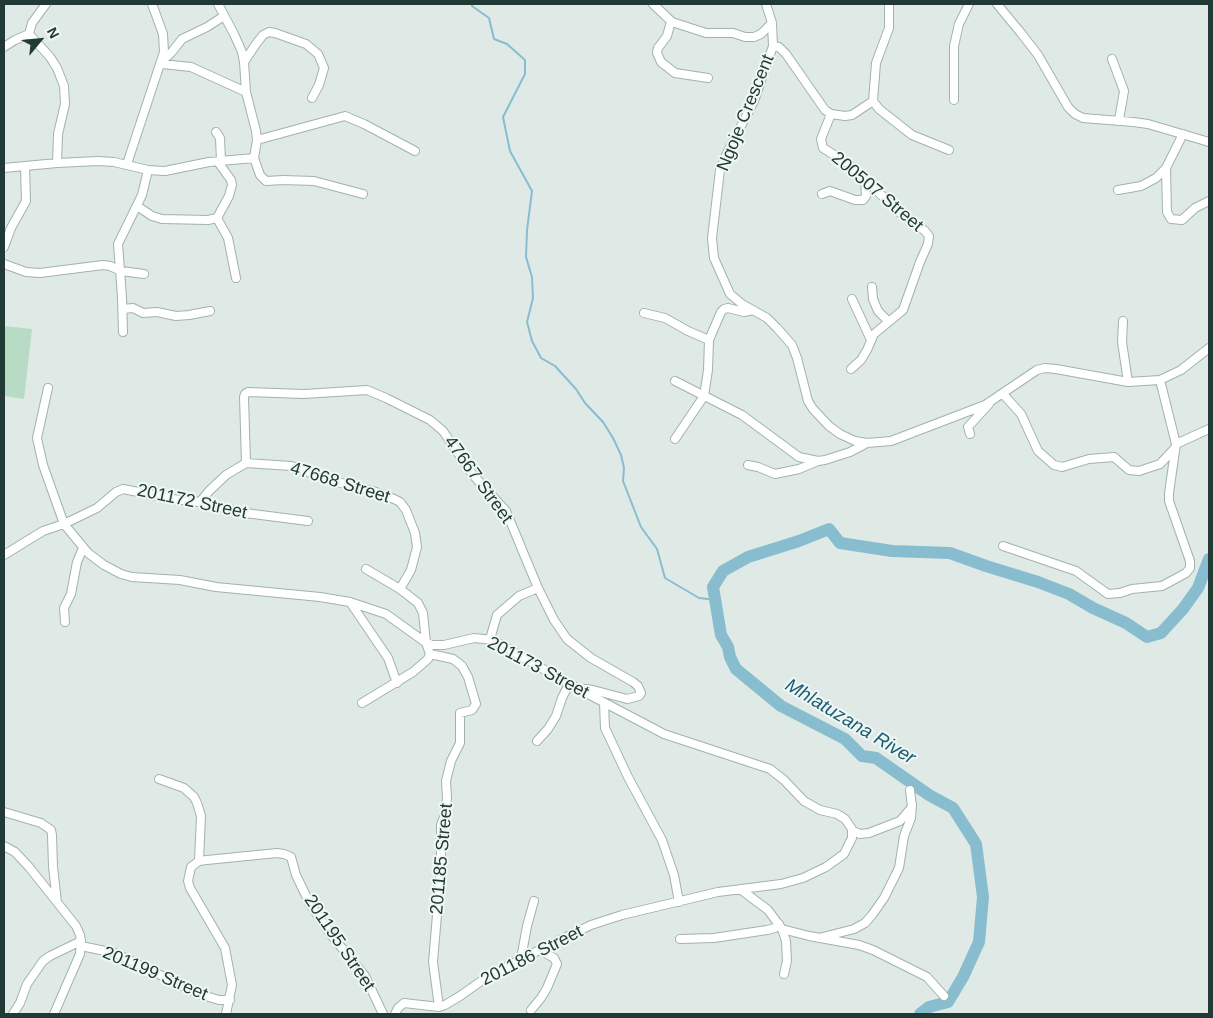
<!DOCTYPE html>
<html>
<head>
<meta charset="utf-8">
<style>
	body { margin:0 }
	#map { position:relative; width:1213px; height:1018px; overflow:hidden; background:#dfeae6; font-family:Helvetica,sans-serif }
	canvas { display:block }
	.frame { position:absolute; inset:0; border:5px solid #213a35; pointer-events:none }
	.north { position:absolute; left:15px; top:15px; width:50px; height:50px; -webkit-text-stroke:4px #eff7f4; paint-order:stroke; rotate:62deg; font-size:14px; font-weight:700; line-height:20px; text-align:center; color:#213a35 }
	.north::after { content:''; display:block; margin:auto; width:18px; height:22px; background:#213a35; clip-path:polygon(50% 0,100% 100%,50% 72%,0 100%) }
</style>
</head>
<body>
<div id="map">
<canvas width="1213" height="1018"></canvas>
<div class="frame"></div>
<div class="north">N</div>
</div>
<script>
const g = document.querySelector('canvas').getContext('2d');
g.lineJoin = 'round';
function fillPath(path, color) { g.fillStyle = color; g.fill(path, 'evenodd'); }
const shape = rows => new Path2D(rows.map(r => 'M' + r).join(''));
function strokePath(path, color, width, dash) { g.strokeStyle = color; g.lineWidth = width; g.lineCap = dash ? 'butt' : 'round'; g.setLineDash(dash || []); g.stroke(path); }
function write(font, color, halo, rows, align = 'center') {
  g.font = font + ' Helvetica,sans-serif'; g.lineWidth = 4; g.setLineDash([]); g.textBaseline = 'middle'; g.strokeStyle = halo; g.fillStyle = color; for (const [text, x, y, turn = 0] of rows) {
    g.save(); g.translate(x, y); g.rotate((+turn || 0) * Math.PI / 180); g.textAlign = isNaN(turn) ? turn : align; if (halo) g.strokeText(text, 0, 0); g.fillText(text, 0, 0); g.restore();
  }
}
fillPath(shape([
	[4,326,32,329,24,399,4,396]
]), '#b8dbc5');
strokePath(shape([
	[472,4,472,6,489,18,494,39,507,44,525,60,525,74,503,117,510,151,532,191,527,230,526,257,532,277,533,298,527,322,532,341,541,358,555,366,576,389,585,403,603,422,613,438,621,455,624,468,623,481,641,527,657,549,665,578,699,598,716,600]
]), '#88bdcf', 2);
strokePath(shape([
	[920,1014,929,1007,948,1002,963,977,979,942,983,897,976,844,953,808,929,795,876,758,862,756,845,739,781,706,736,669,730,657,728,647,721,635,713,587,723,571,748,557,799,541,829,529,840,543,892,551,950,553,986,566,1038,582,1069,594,1093,608,1126,623,1147,637,1161,633,1183,609,1198,588,1209,559]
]), '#88bdcf', 12);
const minor = shape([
	[46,4,32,23,29,34,50,57,57,68,64,86,65,104,58,134,57,163],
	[218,4,234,34,242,52,244,62,246,92,256,131,257,140],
	[653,4,672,22,706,33,733,33,745,37,754,37,761,34,772,23],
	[766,4,772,23,773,46,754,101,727,153,720,170,712,238,714,258,730,294,742,304,767,318,777,328,792,345,797,358,808,401,813,409,829,426,840,434,855,441,867,443,891,441,985,405,1037,370,1045,368,1056,369,1128,382,1160,380,1181,370,1209,348],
	[997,4,1021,33,1038,55,1068,107,1075,114,1083,118,1133,122,1148,124,1209,142],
	[672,22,670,25,667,36,658,48,657,53,661,62,675,73,708,78],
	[773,46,779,47,786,54,825,110,831,114,845,116,852,115,873,101,876,63,889,28,889,4],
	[4,47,15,40,29,34],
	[1112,59,1124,91,1119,120],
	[163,60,171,53,182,39,207,27,224,16],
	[244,62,256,44,263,35,269,32,275,33,306,44,318,54,324,68,319,85,312,98],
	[162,64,191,67,246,92],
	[954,100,954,46,959,24,969,4],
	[873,101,879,109,912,135,949,150],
	[831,114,821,139,823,148,849,164,899,212,925,231,929,236,928,244,920,262,903,310,874,334,867,350,861,360,851,369],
	[216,132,220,138,221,161],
	[254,158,260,175,266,181,283,180,314,181,363,194],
	[127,164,164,52,163,34,152,4],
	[4,168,57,163,98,161,114,162,148,170,165,171,209,162,254,158,257,140,345,116,364,124,415,151],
	[1166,168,1167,212,1171,219,1182,220,1195,208,1209,201],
	[1118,190,1141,186,1156,178,1166,168,1183,134],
	[822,194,830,191,855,200,863,200,866,196,865,180],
	[137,206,152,216,162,219,208,220,217,218,229,196,232,185,231,180,218,162],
	[217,218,228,238,236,278],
	[4,247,11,228,26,201,25,166],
	[4,264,26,272,40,273,103,265,110,266,121,271,144,274],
	[872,287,873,299,878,311,888,321],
	[852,299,871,340],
	[123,309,133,308,143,313,157,312,176,316,189,315,210,311],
	[644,313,665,318,688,331,709,340],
	[1123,321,1122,342,1128,382],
	[123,332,122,297,118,244,142,195,148,170],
	[675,381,742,415,799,457,818,461,825,460,850,452,867,443],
	[48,388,37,438,43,465,64,524,88,553,104,565,121,574,132,577,180,580,216,587,320,597,350,602,386,614,425,642,432,645,444,645,474,638,493,640,569,684,664,734,770,769,784,780,804,801,820,810,837,814,845,819,852,829,852,838,844,854,826,867,803,878,781,884,718,892,622,915,591,925,521,959,487,977,460,996,445,1005,439,1007,404,1003,398,1008,395,1014],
	[1003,394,1021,414,1038,451,1054,465,1062,467,1089,459,1114,457,1129,470,1139,471,1160,464,1175,448],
	[970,434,968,427,989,404],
	[675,439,704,396,708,370,709,340,721,312,724,309,728,308,744,312,753,310],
	[1176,444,1209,429],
	[246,463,244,397,245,394,248,392,304,394,367,390,386,398,430,420,443,431,473,475,506,511,538,588,554,620,567,639,591,658,633,682,638,686,641,693,639,696,627,699,593,690,586,689,586,693],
	[748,465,758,467,775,474,799,469,818,461],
	[200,502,209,491,226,475,246,463,291,466,333,481,373,491,394,499,400,502,406,510,415,533,417,547,411,570,400,589],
	[1003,546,1076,571,1108,594,1120,593,1132,589,1162,586,1186,573,1190,568,1190,561,1169,501,1169,493,1176,444,1160,380],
	[4,555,43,531,64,524,97,508,116,492,123,489,173,499,200,502,245,513,308,521],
	[350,602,388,658,397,683],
	[65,622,64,608,71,594,77,562,83,548],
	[490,639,497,615,519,596,538,588],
	[430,654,453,659,462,666,468,677,476,704,472,710,460,713,460,743,451,761,446,781,447,798,445,814,441,825,441,868,433,962,439,1007],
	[362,703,413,672,428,659,430,654,426,643,423,613,418,603,400,589,366,569],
	[604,703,605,728,628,777,662,840,674,875,679,902],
	[537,741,548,729,556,716,562,698,569,684],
	[159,779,184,788,194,797,197,803,201,816,199,861],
	[4,812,41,823,51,830,52,835,53,867,57,902],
	[853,831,860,834,869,833,900,821,912,807,910,790],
	[4,846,15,852,29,867,76,926,80,935,81,941,80,954,54,1014],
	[740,889,768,910,782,929,786,941,787,961,784,974],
	[782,929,809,936,859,945,873,950,927,977,944,996],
	[819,938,854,929,865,923,872,915,884,898,899,868,904,836,911,818,912,804],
	[680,939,714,938,767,930,775,928,779,924],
	[81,946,115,953,199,994,219,1000,230,1000],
	[521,959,527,926,534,901],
	[531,1010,541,998,547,988,557,964,554,958,540,950],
	[13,1014,20,1003,27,984,43,961,50,956,81,941],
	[226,1014,232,985,225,948,190,888,188,881,191,867,199,861,207,860,277,853,284,854,291,857,296,875,310,904,332,936,365,976,383,1014]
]);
strokePath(minor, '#a2b2ad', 10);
strokePath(minor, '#fff', 8);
write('18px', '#213a35', '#eff7f4', [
	["Ngoje Crescent",746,113,-68],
	["200507 Street",877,192,40],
	["47667 Street",478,480,54],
	["47668 Street",340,483,17],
	["201172 Street",192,502,12],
	["201173 Street",538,668,28],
	["201185 Street",442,859,-85],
	["201195 Street",339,943,56],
	["201186 Street",532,956,-27],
	["201199 Street",155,974,23]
]);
write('italic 19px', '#1c5d74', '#eff7f4', [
	["Mhlatuzana River",850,722,31]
]);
</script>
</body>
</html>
